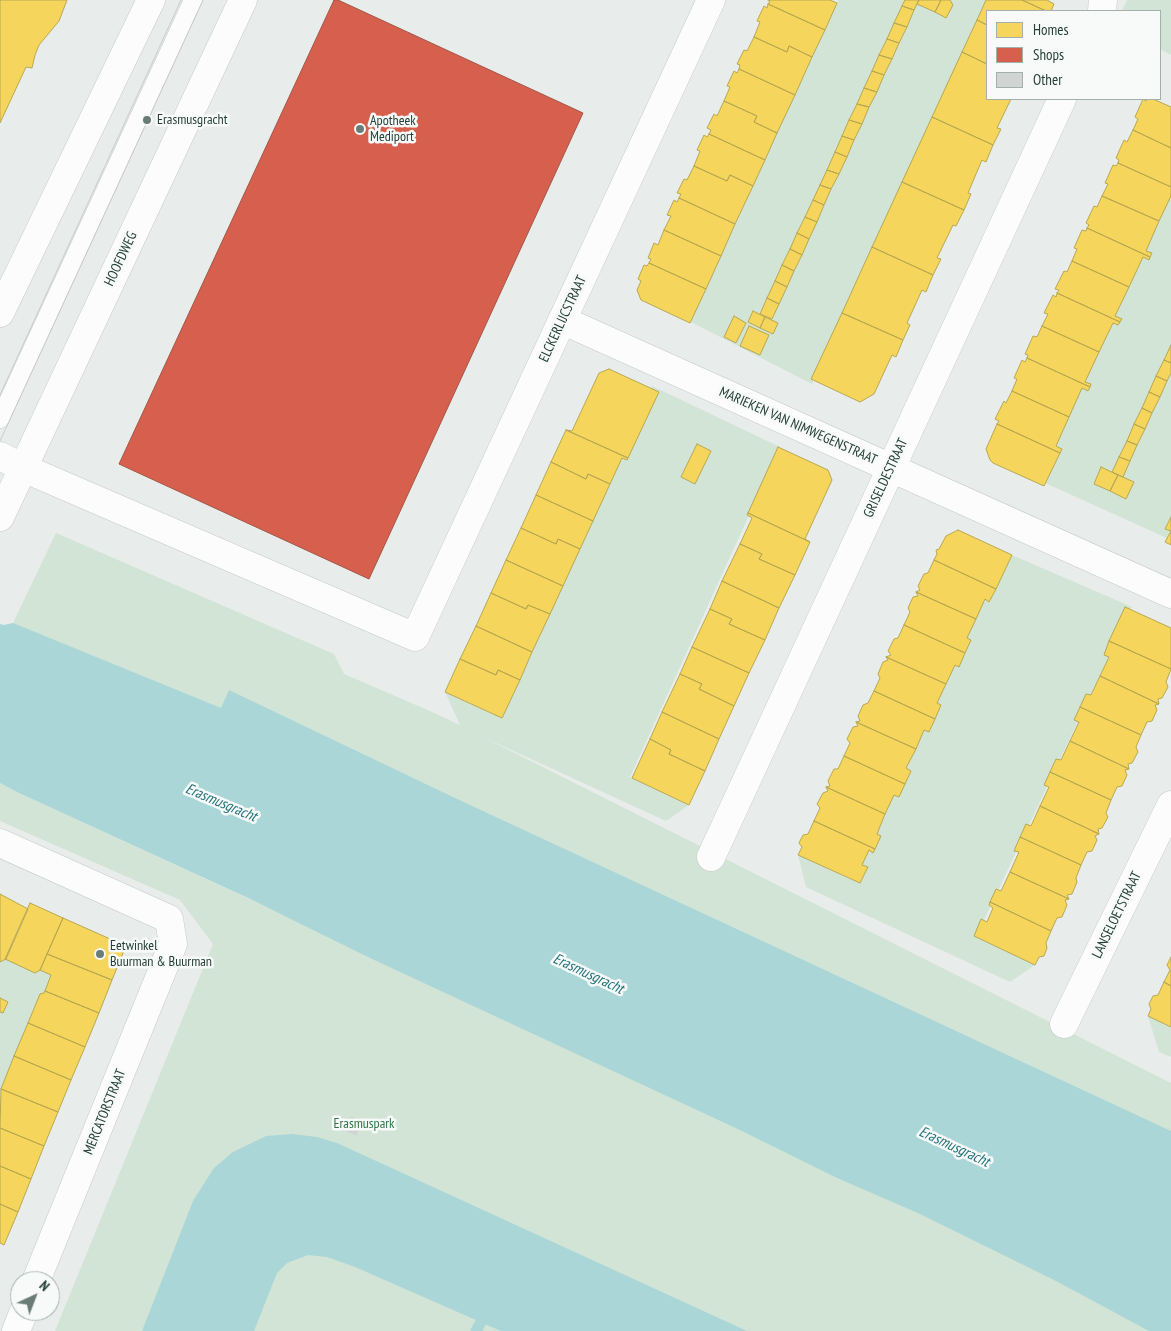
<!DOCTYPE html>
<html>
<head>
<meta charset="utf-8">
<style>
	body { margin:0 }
	#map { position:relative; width:1171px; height:1331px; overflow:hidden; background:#e8ecea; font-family:"PT Sans Narrow",sans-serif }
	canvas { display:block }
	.legend { position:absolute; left:986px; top:10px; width:175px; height:90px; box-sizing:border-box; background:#f7faf8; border:1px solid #a3b0ab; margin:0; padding:6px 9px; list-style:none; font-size:15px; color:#254037 }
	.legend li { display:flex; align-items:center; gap:10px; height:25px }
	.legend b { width:25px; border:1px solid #a3b0ab }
	.north { position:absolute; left:10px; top:1271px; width:50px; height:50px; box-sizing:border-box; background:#f7faf8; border:1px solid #a3b0ab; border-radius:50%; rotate:43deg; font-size:14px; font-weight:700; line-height:20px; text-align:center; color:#254037 }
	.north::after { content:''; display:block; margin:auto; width:18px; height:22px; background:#697c76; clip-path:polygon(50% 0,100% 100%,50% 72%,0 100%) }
</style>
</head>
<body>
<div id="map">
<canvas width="1171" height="1331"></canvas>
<ul class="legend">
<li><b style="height:14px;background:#f6d55c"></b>Homes</li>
<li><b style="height:14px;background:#d6604d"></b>Shops</li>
<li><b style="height:14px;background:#d0d5d3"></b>Other</li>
</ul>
<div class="north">N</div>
</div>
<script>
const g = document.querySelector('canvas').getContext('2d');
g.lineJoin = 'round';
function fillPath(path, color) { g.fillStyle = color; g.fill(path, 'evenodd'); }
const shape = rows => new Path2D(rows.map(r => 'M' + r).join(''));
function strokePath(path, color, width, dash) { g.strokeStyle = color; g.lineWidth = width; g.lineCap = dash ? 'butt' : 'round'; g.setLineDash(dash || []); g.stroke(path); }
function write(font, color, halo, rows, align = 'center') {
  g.font = font + ' "PT Sans Narrow",sans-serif'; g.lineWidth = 5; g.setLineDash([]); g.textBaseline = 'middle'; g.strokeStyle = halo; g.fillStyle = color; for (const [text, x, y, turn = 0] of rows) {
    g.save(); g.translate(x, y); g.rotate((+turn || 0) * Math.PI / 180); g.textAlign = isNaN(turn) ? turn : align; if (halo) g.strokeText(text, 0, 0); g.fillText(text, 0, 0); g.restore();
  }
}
fillPath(shape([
	[838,0,994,0,812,384,689,321],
	[1127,0,1171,0,1171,55,1160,49,1160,11,1122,11],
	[1171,191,1171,529,1167,538,1034,478],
	[652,386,780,447,630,777,689,805,666,821,483,737,1171,1083,1171,1179,13,623,56,533,334,654,344,674,430,711,460,725,445,692,497,716],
	[1005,552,1132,607,976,937,1035,965,1010,982,806,887,798,855,852,880],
	[0,783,19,793,234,892,1171,1331,55,1331,213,944,180,900,0,821],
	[0,939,63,965,0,1118],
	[1148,1016,1171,1027,1171,1057,1159,1052]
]), '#d2e4d6');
fillPath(shape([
	[13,623,221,708,229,690,455,798,1171,1131,1171,1331,1149,1331,1056,1281,920,1214,835,1177,742,1131,370,958,248,898,19,793,0,783,0,624,4,625],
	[292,1134,317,1137,337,1143,747,1331,501,1331,355,1267,327,1257,308,1255,287,1263,277,1273,254,1331,142,1331,193,1201,214,1168,233,1152,266,1136]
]), '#aad6d8');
const homes = shape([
	[0,0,67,0,59,21,39,45,35,55,32,68,26,67,0,123,0,0],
	[768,0,830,0,837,3,825,30,768,4,770,1,768,0],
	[905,0,919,0,914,10,902,6,905,0],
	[919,0,941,0,935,12,917,4,919,0],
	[941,0,950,0,953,5,946,18,935,12,941,0],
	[986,0,1022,0,1046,11,987,11,987,25,977,20,986,0],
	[1022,0,1047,0,1054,4,1051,11,1046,11,1022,0],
	[768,4,825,30,812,57,789,46,787,52,754,37,760,22,757,21,764,6,767,8,768,4],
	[902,6,914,10,907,27,894,23,902,6],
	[977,20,987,25,987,64,962,52,977,20],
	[894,23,907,27,899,43,887,39,894,23],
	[754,37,787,52,789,46,812,57,795,95,739,69,740,65,737,64,744,50,747,51,754,37],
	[887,39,899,43,892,59,879,55,887,39],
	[962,52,987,64,987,99,1011,99,997,128,1001,129,993,145,932,117,962,52],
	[879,55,892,59,884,75,872,71,879,55],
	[739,69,795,95,777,133,754,122,757,116,724,101,730,87,727,86,734,71,737,73,739,69],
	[872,71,884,75,877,92,864,88,872,71],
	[864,88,877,92,869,107,857,104,864,88],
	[1143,99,1146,101,1147,99,1153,99,1171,107,1171,148,1133,130,1138,119,1135,117,1143,99],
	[724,101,757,116,754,122,777,133,765,160,709,134,711,130,707,128,714,114,717,116,724,101],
	[857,104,869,107,862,124,849,120,857,104],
	[932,117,993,145,986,162,982,160,968,193,971,194,964,210,902,182,932,117],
	[849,120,862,124,854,140,842,136,849,120],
	[1133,130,1171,148,1171,187,1118,163,1119,160,1116,158,1124,140,1127,142,1133,130],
	[709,134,765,160,753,186,730,175,727,181,694,166,700,151,697,150,704,135,707,137,709,134],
	[842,136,854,140,847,157,835,152,842,136],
	[835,152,847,157,839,174,827,170,835,152],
	[1118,163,1171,187,1171,196,1159,221,1102,196,1108,184,1105,183,1113,165,1116,166,1118,163],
	[694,166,727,181,730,175,753,186,735,224,679,198,681,194,677,193,684,179,687,180,694,166],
	[827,170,839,174,831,189,820,185,827,170],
	[902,182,964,210,956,226,953,225,937,258,941,259,933,275,872,247,902,182],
	[820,185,831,189,824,205,813,200,820,185],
	[1102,196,1159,221,1146,251,1152,253,1150,257,1087,228,1089,225,1086,223,1094,206,1097,207,1102,196],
	[679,198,735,224,721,256,664,230,671,216,667,215,674,200,677,202,679,198],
	[813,200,824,205,817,222,805,217,813,200],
	[805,217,817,222,809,239,797,233,805,217],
	[1087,228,1150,257,1149,260,1143,257,1129,287,1072,261,1077,249,1074,248,1082,230,1086,231,1087,228],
	[664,230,721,256,706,289,649,263,651,259,648,258,654,243,658,245,664,230],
	[797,233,809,239,802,255,790,249,797,233],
	[872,247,933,275,926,292,922,290,907,323,910,325,903,340,842,313,872,247],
	[790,249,802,255,794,271,782,265,790,249],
	[1072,261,1129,287,1115,316,1122,319,1120,322,1057,293,1059,290,1055,289,1064,271,1067,272,1072,261],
	[649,263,706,289,690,323,641,300,637,290,641,281,638,279,644,265,647,266,649,263],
	[782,265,794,271,787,287,775,281,782,265],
	[775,281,787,287,779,304,767,298,775,281],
	[1057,293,1120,322,1118,325,1113,323,1099,352,1042,326,1048,314,1044,313,1053,295,1056,297,1057,293],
	[767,298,779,304,772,319,760,314,767,298],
	[753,311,765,317,760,328,748,322,753,311],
	[842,313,903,340,896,357,892,355,874,394,860,402,811,379,842,313],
	[734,316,746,323,736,343,724,337,734,316],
	[765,317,778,323,773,334,760,328,765,317],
	[749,326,769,335,760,355,740,346,749,326],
	[1042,326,1099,352,1085,382,1091,384,1090,387,1027,358,1028,355,1025,354,1033,336,1037,337,1042,326],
	[1171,345,1171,363,1164,360,1171,345],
	[1027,358,1090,387,1088,391,1082,388,1069,417,1012,391,1017,379,1014,378,1022,360,1025,362,1027,358],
	[1164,360,1171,363,1171,373,1167,381,1156,376,1164,360],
	[609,369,659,392,628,458,566,430,572,431,599,373,609,369],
	[1156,376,1167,381,1160,397,1149,392,1156,376],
	[1012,391,1069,417,1056,446,1062,449,1060,453,997,424,999,421,995,419,1004,401,1006,403,1012,391],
	[1149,392,1160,397,1152,413,1142,408,1149,392],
	[1142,408,1152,413,1145,429,1134,424,1142,408],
	[997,424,1060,453,1044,486,993,463,990,460,986,449,997,424],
	[1134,424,1145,429,1137,445,1127,441,1134,424],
	[566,430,628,458,627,460,622,458,610,484,588,474,586,479,551,462,566,430],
	[1127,441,1137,445,1130,461,1119,457,1127,441],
	[697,444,711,451,695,484,681,477,697,444],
	[778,447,828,470,832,480,805,539,810,542,748,513,778,447],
	[1119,457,1130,461,1123,477,1112,472,1119,457],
	[551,462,586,479,588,474,610,484,593,521,536,495,551,462],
	[1101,467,1118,475,1110,491,1094,484,1101,467],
	[1118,475,1134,482,1126,499,1110,491,1118,475],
	[536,495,593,521,580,549,558,539,556,544,521,528,536,495],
	[748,513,810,542,795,575,759,559,762,554,740,544,752,518,747,515,748,513],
	[1171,517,1171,545,1165,542,1171,531,1165,529,1171,517],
	[521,528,556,544,558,539,580,549,563,586,506,560,521,528],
	[958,530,1012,555,996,589,934,560,937,554,936,550,939,549,946,536,958,530],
	[740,544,762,554,759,559,795,575,779,608,722,581,740,544],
	[506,560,563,586,550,614,528,605,526,609,491,593,506,560],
	[934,560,996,589,989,602,985,599,976,619,916,592,920,590,918,586,924,574,928,573,934,560],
	[722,581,779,608,765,640,729,624,732,619,710,609,722,581],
	[916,592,976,619,967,638,971,640,965,653,904,625,910,612,908,608,913,597,918,596,916,592],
	[491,593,526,609,528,605,550,614,532,652,476,626,491,593],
	[1125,607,1171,628,1171,669,1109,641,1125,607],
	[710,609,732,619,729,624,765,640,749,673,692,647,710,609],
	[904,625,965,653,959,667,955,665,946,684,886,657,891,655,888,651,894,639,898,638,904,625],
	[476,626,532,652,520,680,498,670,496,675,460,659,476,626],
	[1109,641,1171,669,1166,682,1168,687,1162,698,1158,699,1159,704,1100,676,1109,657,1104,655,1109,641],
	[692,647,749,673,734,706,699,689,702,684,680,674,692,647],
	[886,657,946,684,937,703,941,705,935,719,874,691,880,678,878,674,883,662,888,660,886,657],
	[460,659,496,675,498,670,520,680,502,718,445,692,460,659],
	[680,674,702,684,699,689,734,706,719,739,662,712,680,674],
	[1100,676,1159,704,1155,705,1157,710,1152,721,1147,722,1141,735,1080,707,1086,694,1091,695,1100,676],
	[874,691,935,719,929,732,924,730,916,749,856,722,860,721,858,716,863,705,868,703,874,691],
	[1080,707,1141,735,1136,747,1138,752,1132,763,1128,764,1129,769,1070,741,1079,722,1074,720,1080,707],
	[662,712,719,739,705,771,669,754,671,750,650,739,662,712],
	[856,722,916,749,906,768,911,771,905,784,844,756,850,743,847,739,853,727,858,726,856,722],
	[650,739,671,750,669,754,705,771,689,805,632,778,650,739],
	[1070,741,1129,769,1125,770,1127,775,1122,786,1117,787,1111,800,1050,772,1056,759,1061,760,1070,741],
	[844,756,905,784,899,797,894,795,885,814,826,787,830,786,828,781,834,769,838,769,844,756],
	[1050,772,1111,800,1106,813,1108,817,1102,828,1098,829,1099,834,1040,806,1049,787,1044,785,1050,772],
	[826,787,885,814,877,834,881,836,875,849,814,821,820,808,817,804,823,793,828,791,826,787],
	[1040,806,1099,834,1095,836,1097,840,1092,851,1087,852,1081,865,1020,837,1026,824,1031,826,1040,806],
	[814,821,875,849,873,853,869,850,862,865,868,867,860,883,798,855,802,847,799,843,803,835,808,834,814,821],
	[1020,837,1081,865,1076,878,1077,882,1072,894,1067,895,1069,899,1010,872,1019,852,1014,851,1020,837],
	[1010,872,1069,899,1065,900,1067,905,1062,917,1057,918,1051,931,990,902,996,889,1001,891,1010,872],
	[0,894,28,909,6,959,0,962,0,894],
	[990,902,1051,931,1046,943,1047,948,1044,956,1039,957,1035,965,974,936,981,919,987,922,993,908,989,905,990,902],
	[30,903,63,918,40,970,35,973,5,959,30,903],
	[63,918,126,946,112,980,47,954,63,918],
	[47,954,112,980,99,1013,45,991,51,975,40,970,47,954],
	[1171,957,1171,986,1164,982,1170,970,1167,965,1171,957],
	[1164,982,1171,986,1171,1027,1148,1016,1151,1009,1149,1004,1153,996,1158,995,1164,982],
	[45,991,99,1013,85,1047,28,1023,40,994,44,993,45,991],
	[0,998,8,1002,3,1013,0,1012,0,998],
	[28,1023,85,1047,71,1080,14,1056,28,1023],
	[14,1056,71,1080,58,1112,1,1089,14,1056],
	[1,1089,58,1112,44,1146,0,1128,1,1089],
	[0,1128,44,1146,31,1179,0,1166,0,1128],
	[0,1166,31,1179,18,1212,0,1204,0,1166],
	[0,1204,18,1212,4,1245,0,1243,0,1204]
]);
fillPath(homes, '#f6d55c');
strokePath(homes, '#b7a851', 1);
const shops = shape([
	[334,0,338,0,583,113,369,579,119,464,334,0]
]);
fillPath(shops, '#d6604d');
strokePath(shops, '#a15646', 1);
strokePath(shape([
	[476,1331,481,1322]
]), '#aad6d8', 11);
const building = shape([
	[351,1117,363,1122,356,1135,345,1130,351,1117]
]);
fillPath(building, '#d0d5d3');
strokePath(building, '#d0d5d3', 1);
const service = shape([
	[0,419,193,0]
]);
const minor = shape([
	[1102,11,1103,0],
	[562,320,1171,594],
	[0,456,23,468,415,637,711,0],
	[0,843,169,919,173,944,36,1281],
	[711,857,1062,99],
	[1064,1024,1171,805],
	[16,1331,24,1311]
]);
const tertiary = shape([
	[0,313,151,0],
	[0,517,243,0]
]);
strokePath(service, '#c5c9c7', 19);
strokePath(minor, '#c5c9c7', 29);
strokePath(tertiary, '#c5c9c7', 29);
strokePath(service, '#fcfcfc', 18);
strokePath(minor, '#fcfcfc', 28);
strokePath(tertiary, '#fcfcfc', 28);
strokePath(shape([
	[0,395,181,0],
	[0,441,203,0]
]), '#c9cccb', 1);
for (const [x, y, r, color] of [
	[147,120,5,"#697c76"],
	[360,129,5,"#697c76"],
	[100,954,5,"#697c76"]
]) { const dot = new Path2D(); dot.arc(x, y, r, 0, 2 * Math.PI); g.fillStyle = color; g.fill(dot); strokePath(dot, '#f7faf8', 2); }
write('14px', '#254037', '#f7faf8', [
	["Erasmusgracht",157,120],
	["Apotheek",370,121],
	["Mediport",370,137],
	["Eetwinkel",110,946],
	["Buurman & Buurman",110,962]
], 'left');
write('14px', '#254037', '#f7faf8', [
	["HOOFDWEG",121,259,-65],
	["ELCKERLIJCSTRAAT",563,319,-65],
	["MARIEKEN VAN NIMWEGENSTRAAT",798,426,24],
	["GRISELDESTRAAT",886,478,-65],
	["LANSELOETSTRAAT",1117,915,-64],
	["MERCATORSTRAAT",105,1112,-68]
]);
write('14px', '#307646', '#f7faf8', [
	["Erasmuspark",364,1124]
]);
write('italic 15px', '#20737b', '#f7faf8', [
	["Erasmusgracht",221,803,23],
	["Erasmusgracht",588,974,25],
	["Erasmusgracht",954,1147,25]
]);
</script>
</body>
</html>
